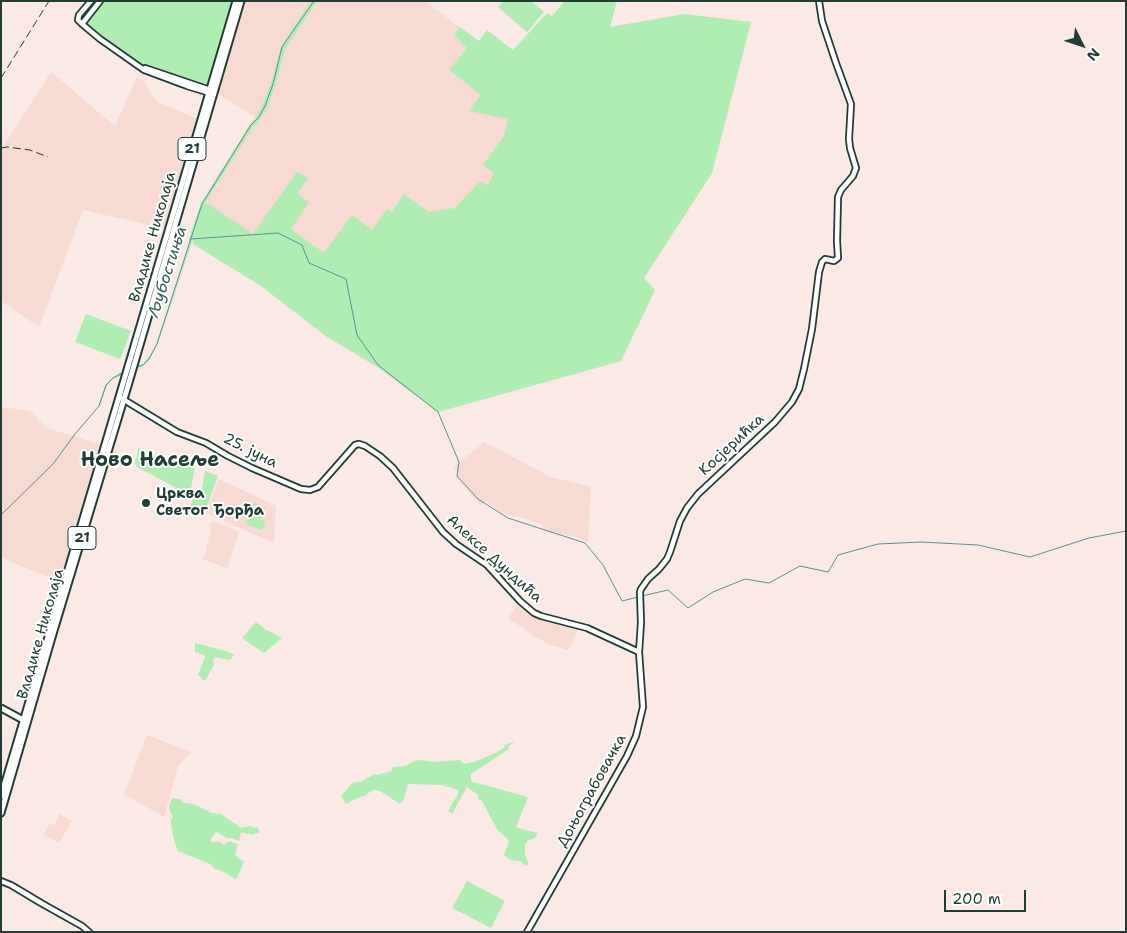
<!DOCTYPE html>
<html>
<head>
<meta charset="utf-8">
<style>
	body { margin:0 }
	#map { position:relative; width:1127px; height:933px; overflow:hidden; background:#fae9e4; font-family:"Shantell Sans",sans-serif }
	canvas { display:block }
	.frame { position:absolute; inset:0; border:2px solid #1f3d34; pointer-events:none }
	.north { position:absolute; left:1057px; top:20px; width:50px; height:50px; -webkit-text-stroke:4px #fff; paint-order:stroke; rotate:131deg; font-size:14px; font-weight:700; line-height:20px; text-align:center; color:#1f3d34 }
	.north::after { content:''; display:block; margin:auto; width:18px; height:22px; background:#1f3d34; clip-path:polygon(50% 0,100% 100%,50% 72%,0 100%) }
	.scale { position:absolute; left:944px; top:890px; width:82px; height:22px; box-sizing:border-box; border:2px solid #1f3d34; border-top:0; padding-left:6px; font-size:15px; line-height:18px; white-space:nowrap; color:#1f3d34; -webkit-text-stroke:4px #fff; paint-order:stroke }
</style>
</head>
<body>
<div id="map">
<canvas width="1127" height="933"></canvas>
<div class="frame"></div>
<div class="north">N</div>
<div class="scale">200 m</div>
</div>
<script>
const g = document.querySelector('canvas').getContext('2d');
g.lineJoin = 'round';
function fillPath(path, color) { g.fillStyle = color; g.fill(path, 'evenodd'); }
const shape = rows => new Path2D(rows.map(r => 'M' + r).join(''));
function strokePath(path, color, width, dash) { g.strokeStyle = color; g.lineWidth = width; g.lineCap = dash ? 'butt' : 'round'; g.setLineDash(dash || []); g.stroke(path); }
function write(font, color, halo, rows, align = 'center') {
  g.font = font + ' "Shantell Sans",sans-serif'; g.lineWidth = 4; g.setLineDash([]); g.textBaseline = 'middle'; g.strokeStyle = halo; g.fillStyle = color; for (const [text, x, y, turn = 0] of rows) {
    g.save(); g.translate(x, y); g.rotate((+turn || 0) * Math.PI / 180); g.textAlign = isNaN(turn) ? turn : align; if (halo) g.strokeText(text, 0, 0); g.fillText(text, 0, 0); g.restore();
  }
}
fillPath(shape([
	[241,1,425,1,505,62,684,14,751,22,712,173,644,278,655,290,621,361,438,412,376,366,327,337,261,286,193,244,202,204,258,117,254,117,214,91],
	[51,72,115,126,137,77,143,80,157,102,200,120,168,229,83,210,39,327,1,301,1,150],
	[1,407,30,411,47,428,102,445,61,582,9,561,1,556],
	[484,442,551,477,591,487,588,542,575,536,546,532,541,524,516,516,514,517,501,512,486,501,480,505,455,476,459,473,454,467],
	[219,479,276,506,274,543,206,513],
	[214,521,239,532,227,568,202,559,203,555,205,555,211,528,209,527,210,523],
	[520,601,532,611,579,625,571,646,568,650,548,644,534,636,508,618],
	[147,735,191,752,178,766,164,817,124,794],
	[60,814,72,821,59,843,43,835,50,824,54,825]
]), '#f7dad1');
fillPath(shape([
	[100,1,236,1,210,89,156,72,142,66,82,24],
	[311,1,317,1,285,49,276,83,268,106,257,124,253,127,204,204,208,204,253,234,297,172,308,178,297,194,309,202,291,229,324,253,352,215,372,230,387,209,392,212,404,194,429,212,455,208,479,182,488,185,494,173,483,165,504,136,508,119,469,111,481,95,449,70,467,48,454,35,460,27,479,41,487,30,513,50,547,13,552,16,565,1,617,1,610,27,684,14,751,22,712,173,644,278,655,290,621,361,438,412,376,366,327,337,261,286,193,244,193,239,161,334,150,359,142,367,113,379,107,386,100,406,98,406,106,385,112,378,119,373,143,364,150,355,156,344,189,244,189,238,201,203,250,124,254,120,262,106,271,83,281,46],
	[503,1,531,1,544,12,527,32,498,7],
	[86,314,131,331,120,359,75,342],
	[139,448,165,459,183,468,185,467,187,456,191,458,192,460,195,462,195,466,190,495,137,467,135,464,135,461,137,457,138,449],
	[205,471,218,476,205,512,191,506,195,491,200,491,202,489],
	[254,503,265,508,261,519,266,522,262,530,246,524],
	[256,622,265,629,282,638,264,653,242,638],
	[195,643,229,652,234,655,230,660,215,657,213,661,214,665,205,681,198,675,205,657,204,655,195,652],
	[515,741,509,746,509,749,471,774,471,781,473,782,528,797,516,827,518,828,538,833,535,838,529,840,525,844,525,855,529,864,526,866,520,861,510,860,504,855,509,842,507,838,498,831,482,801,478,799,478,795,467,787,452,814,448,811,458,794,458,790,442,785,408,784,404,799,400,804,380,791,374,790,371,791,365,796,362,796,346,804,341,796,352,783,363,781,366,778,370,777,374,774,377,775,391,771,393,767,405,766,417,760,436,762,459,760,464,764,474,762,495,753,504,748,505,745,507,744],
	[172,798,180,799,184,803,194,804,212,813,221,814,241,828,251,826,253,828,257,827,260,832,252,835,241,832,239,841,232,838,227,838,216,832,210,840,212,842,220,842,224,845,229,841,238,844,235,855,244,862,237,878,236,879,222,871,215,869,210,864,178,851,174,840,171,825,171,820,173,816,171,814,169,807],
	[467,881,505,901,491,928,452,908]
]), '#b0edb3');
strokePath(shape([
	[191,239,278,233,302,245,309,263,346,279,357,335,378,365,438,412,459,462,457,476,478,499,508,518,585,543,603,565,622,601,638,597],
	[135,367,143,365,149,359,157,344,202,204,251,125,259,117,265,106,273,84,282,47,314,1],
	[1,515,53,464,75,434,99,406,106,385,113,378,125,372],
	[642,596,668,590,688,608,713,592,745,579,769,583,800,566,828,572,838,555,878,544,921,542,978,545,1030,557,1089,538,1126,531]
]), '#569198', 1);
const secondary = shape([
	[91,1,79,15,78,20,82,24,100,39,144,70,187,86,210,93],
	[82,24,100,1],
	[145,68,213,91],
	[121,398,177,432,206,443,228,456,252,468,301,489,310,490,318,487,355,445,359,444,365,446,380,456,393,468,443,532,456,544,487,565,520,601,534,613,541,616,587,628,639,652],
	[1,881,11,885,41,903,82,926,89,932],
	[527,932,627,756,636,736,643,707,639,652,641,623,640,592,641,589,648,579,659,569,667,559,670,552,680,521,687,508,698,494,775,422,792,402,799,389,804,369,812,329,819,272,822,262,825,259,834,261,838,258,837,241,838,197,841,190,853,176,856,168,850,148,849,139,851,104,836,63,822,21,819,1]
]);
const primary = shape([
	[1,708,25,721],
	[1,796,236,1],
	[1,813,53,634,128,386,241,1]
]);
strokePath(secondary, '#1f3d34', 8);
strokePath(primary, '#1f3d34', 9);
strokePath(secondary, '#fff', 4.5);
strokePath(primary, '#fff', 5);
strokePath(shape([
	[1,78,49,1],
	[1,148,7,147,30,150,48,157]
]), '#1f3d34', 1, [8, 4]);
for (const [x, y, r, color] of [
	[146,503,5,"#1f3d34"]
]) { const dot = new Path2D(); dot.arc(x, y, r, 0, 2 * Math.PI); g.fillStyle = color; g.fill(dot); strokePath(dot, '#fff', 2); }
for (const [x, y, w] of [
	[192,149,28],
	[82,538,28]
]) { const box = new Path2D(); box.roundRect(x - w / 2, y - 11.5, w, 23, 4); g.fillStyle = '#fff'; g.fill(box); strokePath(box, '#1f3d34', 1); }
write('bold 14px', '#1f3d34', null, [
	["21",192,149],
	["21",82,538]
]);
write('15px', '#1f3d34', '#fff', [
	["Владике Николаја",153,237,-74],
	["Косјерићка",732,445,-43],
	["25. јуна",250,451,27],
	["Алексе Дундића",494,559,42],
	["Владике Николаја",41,634,-74],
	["Доњограбовачка",592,791,-61]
]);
write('bold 15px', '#1f3d34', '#fff', [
	["Црква",156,494],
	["Светог Ђорђа",156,511]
], 'left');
write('italic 16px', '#36605e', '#fff', [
	["Љубостиња",168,272,-72]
]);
write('bold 20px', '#1f3d34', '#fff', [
	["Ново Насеље",150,461]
]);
</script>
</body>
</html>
